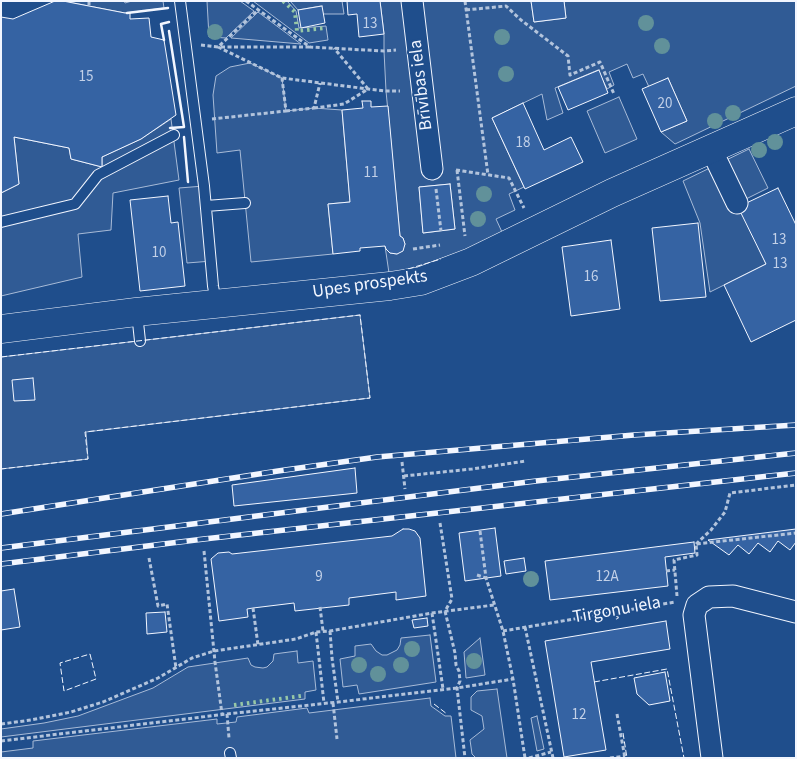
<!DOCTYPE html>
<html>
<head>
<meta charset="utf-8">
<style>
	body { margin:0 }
	#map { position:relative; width:797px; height:759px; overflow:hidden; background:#1f4e8c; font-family:"Source Sans 3",sans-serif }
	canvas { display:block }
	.frame { position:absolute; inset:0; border:2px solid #f2f6ff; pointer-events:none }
</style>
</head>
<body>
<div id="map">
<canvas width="797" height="759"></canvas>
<div class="frame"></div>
</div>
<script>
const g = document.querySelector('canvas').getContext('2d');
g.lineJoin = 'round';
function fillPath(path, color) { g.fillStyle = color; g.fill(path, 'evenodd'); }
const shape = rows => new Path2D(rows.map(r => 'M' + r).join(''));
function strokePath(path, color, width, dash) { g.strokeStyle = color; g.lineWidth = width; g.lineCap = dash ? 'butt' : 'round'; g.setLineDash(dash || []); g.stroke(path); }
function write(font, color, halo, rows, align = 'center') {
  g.font = font + ' "Source Sans 3",sans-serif'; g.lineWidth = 4; g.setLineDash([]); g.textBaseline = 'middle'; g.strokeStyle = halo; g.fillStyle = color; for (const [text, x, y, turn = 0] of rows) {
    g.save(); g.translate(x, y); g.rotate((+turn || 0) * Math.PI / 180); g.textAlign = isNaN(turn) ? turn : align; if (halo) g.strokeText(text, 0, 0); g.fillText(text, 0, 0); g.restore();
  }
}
const built = shape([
	[63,1,124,1,125,3,132,1,163,1,164,8,125,13,63,1],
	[207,1,240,1,254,11,226,38,209,37,207,1],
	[253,1,287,1,296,11,299,28,326,26,328,40,309,43,253,1],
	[290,1,342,1,344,14,323,14,321,6,298,10,290,1],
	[380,1,531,1,534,22,566,18,564,1,796,1,796,86,675,144,661,132,687,121,668,78,649,87,643,74,633,78,627,64,609,72,614,85,607,89,598,70,555,88,563,113,547,120,542,94,492,118,524,187,509,194,515,210,496,219,502,232,468,249,415,268,389,273,385,246,386,249,390,253,397,254,402,251,405,244,403,238,400,236,386,91,384,51,384,34,380,1],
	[450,184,455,229,423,233,419,187,450,184],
	[258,12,301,44,231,38,258,12],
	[250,63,282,78,286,111,314,108,342,110,350,202,328,204,333,254,251,262,240,150,217,153,213,95,216,76,230,67,250,63],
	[619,97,637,139,605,153,587,111,619,97],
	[171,119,179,180,113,193,111,230,78,234,82,277,1,296,1,193,19,184,14,137,69,148,71,159,102,167,102,157,141,139,171,119],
	[749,149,768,188,738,203,766,264,710,292,700,223,683,181,749,149],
	[204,186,212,261,187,263,179,188,204,186],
	[360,315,370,398,86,432,88,459,1,469,1,357,360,315],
	[430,635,436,682,359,694,357,685,343,687,340,659,355,656,355,646,371,644,376,651,382,655,387,655,397,650,400,645,401,638,430,635],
	[480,638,485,675,466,678,464,652,480,638],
	[297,651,298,663,313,661,316,690,305,692,305,699,1,737,1,729,44,723,78,716,153,688,188,667,248,658,251,665,255,667,263,668,267,667,273,661,274,654,297,651],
	[497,689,507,758,476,758,472,754,470,740,484,729,482,716,471,710,471,697,477,691,497,689],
	[430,698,431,706,445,716,451,716,456,758,1,758,1,752,33,748,33,741,217,719,217,724,236,722,237,717,307,708,309,713,430,698],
	[537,716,544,749,537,751,531,718,537,716]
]);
fillPath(built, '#305b95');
strokePath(built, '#a8bbd7', 1);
const building = shape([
	[55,1,63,1,125,13,130,13,130,19,149,18,151,37,164,40,176,115,141,139,102,157,102,167,71,159,69,148,14,137,19,184,1,193,1,17,13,19,55,1],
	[347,1,380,1,384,34,359,37,357,14,348,15,347,1],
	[531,1,564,1,566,18,534,22,531,1],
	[322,6,325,23,301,28,298,10,322,6],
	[599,70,608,93,568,110,558,87,599,70],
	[668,78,687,121,661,132,642,89,668,78],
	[362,101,371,101,371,107,388,106,400,236,403,238,405,244,403,251,397,254,390,253,386,249,385,246,360,248,360,251,333,254,328,204,350,202,342,110,363,108,362,101],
	[523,103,544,150,571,137,583,162,525,189,492,118,523,103],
	[450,184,455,229,423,233,419,187,450,184],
	[778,188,796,225,796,320,751,342,724,285,766,264,738,207,778,188],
	[168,196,171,223,178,222,185,286,140,291,130,200,168,196],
	[698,223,706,297,660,301,652,228,698,223],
	[611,240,620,309,571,316,562,247,611,240],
	[33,378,35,400,14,401,12,380,33,378],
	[355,468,357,493,234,506,232,485,355,468],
	[495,528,501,576,465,581,459,533,495,528],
	[403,529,409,529,415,531,420,538,426,596,396,600,396,592,349,598,349,605,295,611,294,603,253,608,247,609,248,617,219,621,211,559,218,553,229,552,232,554,392,536,403,529],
	[796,529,796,542,790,550,778,541,770,552,758,543,749,554,738,545,729,555,708,540,796,529],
	[694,542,695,553,665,557,668,586,550,600,545,561,694,542],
	[524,558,526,571,506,574,504,561,524,558],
	[14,589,20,627,1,630,1,591,14,589],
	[165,612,167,632,147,634,146,613,165,612],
	[427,618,428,626,414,628,412,620,427,618],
	[666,621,670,649,591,662,606,750,564,757,545,641,666,621],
	[665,672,670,701,649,705,637,694,634,678,665,672]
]);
fillPath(building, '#3563a3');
strokePath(building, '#f2f6ff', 1);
const lane = shape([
	[180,1,204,186,213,286,216,303],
	[206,206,245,203],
	[1,222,75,204,98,175,174,135],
	[137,313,140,341],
	[230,753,231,758]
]);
const street = shape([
	[412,1,432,169],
	[711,149,737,203],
	[712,758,694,615,697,605,709,597,733,596,796,612]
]);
const secondary = shape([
	[1,329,136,312,390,286,421,281,471,262,612,193,796,111]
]);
strokePath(lane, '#f2f6ff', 12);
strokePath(street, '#f2f6ff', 23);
strokePath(secondary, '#f2f6ff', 29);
strokePath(shape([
	[89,1,89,6],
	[246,1,310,47,384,51,396,50],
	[465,1,488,175],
	[466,10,506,6,521,20,568,56,570,75,600,62,614,94],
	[201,45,218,47,258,10],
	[218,47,282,78,368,89,386,91,400,91],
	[221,47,310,47],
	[314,108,344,104,368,89,334,48],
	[286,111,314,108,320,83],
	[212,119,286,111,282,78],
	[456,170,509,178,524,208],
	[457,170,465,236],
	[436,189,441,231],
	[413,249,440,245],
	[402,462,405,489],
	[404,476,472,469,526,461],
	[440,523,452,599,445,611,455,653,456,665,459,671,460,681,457,688,465,758],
	[480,531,486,578,503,631,513,679,525,758],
	[696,544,711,530,725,512,730,493,796,485],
	[204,551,215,662,222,714],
	[149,558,158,606,167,604,176,668],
	[666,571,675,570],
	[477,575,486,578],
	[677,596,674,560,697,555,696,544,796,533],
	[320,607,323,631],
	[253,608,258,645],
	[432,613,443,689],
	[525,627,553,758],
	[330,631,332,658,338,702],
	[503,631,675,602],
	[316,632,324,703],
	[333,703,337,739],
	[227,714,229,738],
	[617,714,625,758],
	[1,724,31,720,71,712,103,702,158,678,192,658,214,651,296,639,316,632,330,631,432,613,494,605],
	[1,741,227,714,338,702,457,688,513,679],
	[529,758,551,752],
	[610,758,625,756]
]), '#b3c4dc', 3, [4, 2.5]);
strokePath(lane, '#1f4e8c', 10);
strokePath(street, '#1f4e8c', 21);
strokePath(secondary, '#1f4e8c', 28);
const rail = shape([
	[1,514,278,471,377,457,634,435,796,425],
	[1,548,536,481,796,453],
	[1,564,204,539,796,473]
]);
strokePath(rail, '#f2f6ff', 5.5);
strokePath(rail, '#1f4e8c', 4, [11]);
strokePath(shape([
	[283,1,295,12,297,31,326,28],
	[234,705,301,696]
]), '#97c8a6', 4, [2.5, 4]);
strokePath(shape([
	[408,269,441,259],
	[1,357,360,315,370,398,85,432,88,459,1,469],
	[90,654,96,679,64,691,60,663,90,654],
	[594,682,667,669,684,758],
	[434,704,447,714],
	[623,733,627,758]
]), '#f2f6ff', 1, [6, 2.5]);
strokePath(shape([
	[127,13,168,8],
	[169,31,184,127,170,128],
	[164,40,161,24,169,22],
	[184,137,188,182]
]), '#f2f6ff', 2.5);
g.fillStyle = '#61919a';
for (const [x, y] of [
	[646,23],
	[215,32],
	[502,37],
	[662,46],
	[506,74],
	[733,113],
	[715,121],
	[775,142],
	[759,150],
	[484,194],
	[478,219],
	[531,579],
	[412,649],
	[474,661],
	[359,665],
	[401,665],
	[378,674]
]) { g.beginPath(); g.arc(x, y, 8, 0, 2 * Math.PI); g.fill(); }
write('15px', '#c3d1e8', null, [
	["13",370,25],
	["15",86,78],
	["20",665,105],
	["18",523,144],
	["11",371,174],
	["13",779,241],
	["10",159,254],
	["13",780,265],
	["16",591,278],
	["9",319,578],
	["12A",607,578],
	["12",579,716]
]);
write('18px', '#f2f6ff', '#1f4e8c', [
	["Brīvības iela",422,85,-97],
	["Upes prospekts",370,285,-8],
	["Tirgoņu iela",617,611,-10]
]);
</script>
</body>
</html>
